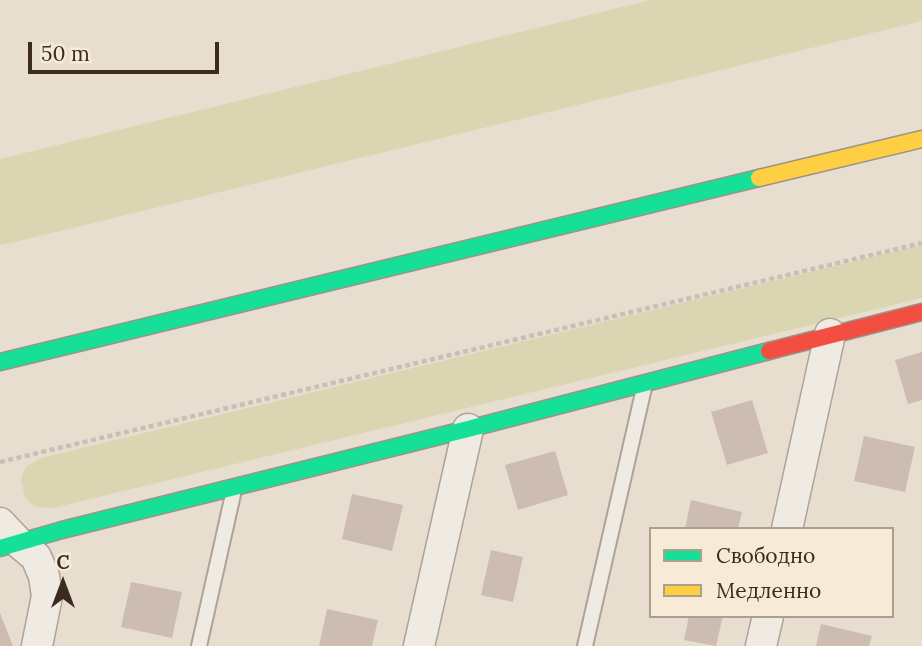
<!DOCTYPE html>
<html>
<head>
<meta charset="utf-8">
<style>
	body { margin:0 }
	#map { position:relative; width:922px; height:646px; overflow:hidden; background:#e7ded0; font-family:Lora,serif }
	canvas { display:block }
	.legend { position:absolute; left:649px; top:527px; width:245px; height:91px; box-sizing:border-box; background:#f7ebd7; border:2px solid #ad9e8e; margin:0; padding:9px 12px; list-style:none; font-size:21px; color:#3d2b20 }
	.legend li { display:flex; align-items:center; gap:14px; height:35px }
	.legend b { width:35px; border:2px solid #ad9e8e }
	.north { position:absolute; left:28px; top:548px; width:70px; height:70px; -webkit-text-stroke:5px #f7ebd7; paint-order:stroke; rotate:0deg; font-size:19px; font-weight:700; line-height:28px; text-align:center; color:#3d2b20 }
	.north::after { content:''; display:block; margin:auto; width:24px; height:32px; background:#3d2b20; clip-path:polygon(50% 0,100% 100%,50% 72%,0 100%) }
	.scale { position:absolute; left:28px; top:42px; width:191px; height:32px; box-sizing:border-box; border:4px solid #3d2b20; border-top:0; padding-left:9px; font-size:21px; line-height:24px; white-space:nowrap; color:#3d2b20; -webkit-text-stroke:5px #f7ebd7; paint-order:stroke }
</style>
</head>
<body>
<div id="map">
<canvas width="922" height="646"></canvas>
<ul class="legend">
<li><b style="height:9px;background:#16e098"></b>Свободно</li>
<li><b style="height:9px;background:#ffcf43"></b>Медленно</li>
</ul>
<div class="north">С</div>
<div class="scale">50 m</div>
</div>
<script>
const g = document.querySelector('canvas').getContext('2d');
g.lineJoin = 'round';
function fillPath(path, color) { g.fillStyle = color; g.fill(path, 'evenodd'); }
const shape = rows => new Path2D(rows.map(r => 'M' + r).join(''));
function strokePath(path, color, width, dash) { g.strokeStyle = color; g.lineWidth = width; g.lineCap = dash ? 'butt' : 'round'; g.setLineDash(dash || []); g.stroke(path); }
fillPath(shape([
	[651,0,922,0,922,21,11,243,0,245,0,159],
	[922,245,922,298,53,508,37,507,30,503,25,496,21,481,23,473,27,466,41,458]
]), '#dad6b2');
fillPath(shape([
	[922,352,922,400,908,404,895,360],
	[752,400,768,453,727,465,711,412],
	[864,436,915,447,905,492,854,481],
	[555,451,568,495,518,510,505,465],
	[352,494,403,505,392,551,342,539],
	[691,500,742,512,738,529,685,529],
	[491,550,523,557,513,602,481,595],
	[131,582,182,592,172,638,121,627],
	[327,609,378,620,372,646,319,646],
	[0,613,13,646,0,646],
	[689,616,723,616,716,646,684,640],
	[821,624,872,636,869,646,816,646]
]), '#ccbcb1');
const lane = shape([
	[199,646,234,490],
	[585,646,644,388]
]);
const street = shape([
	[0,523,18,542,36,557,44,576,47,596,37,646],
	[787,529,830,334],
	[419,646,468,429],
	[761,646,768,616]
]);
const fast = shape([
	[0,362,759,178],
	[0,548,62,530,468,429,769,351]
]);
const slow = shape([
	[759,178,922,139]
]);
const jam = shape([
	[769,351,922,312]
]);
strokePath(lane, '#ada398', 18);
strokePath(street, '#ada398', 33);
strokePath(fast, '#9c9388', 19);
strokePath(slow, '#9c9388', 19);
strokePath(jam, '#9c9388', 19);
strokePath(shape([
	[0,462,922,243]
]), '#c8c0b8', 4.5, [5, 3.5]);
strokePath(lane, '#efeae2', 14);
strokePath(street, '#efeae2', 30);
strokePath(fast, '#16e098', 16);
strokePath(slow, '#ffcf43', 16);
strokePath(jam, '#f24e42', 16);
</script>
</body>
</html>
